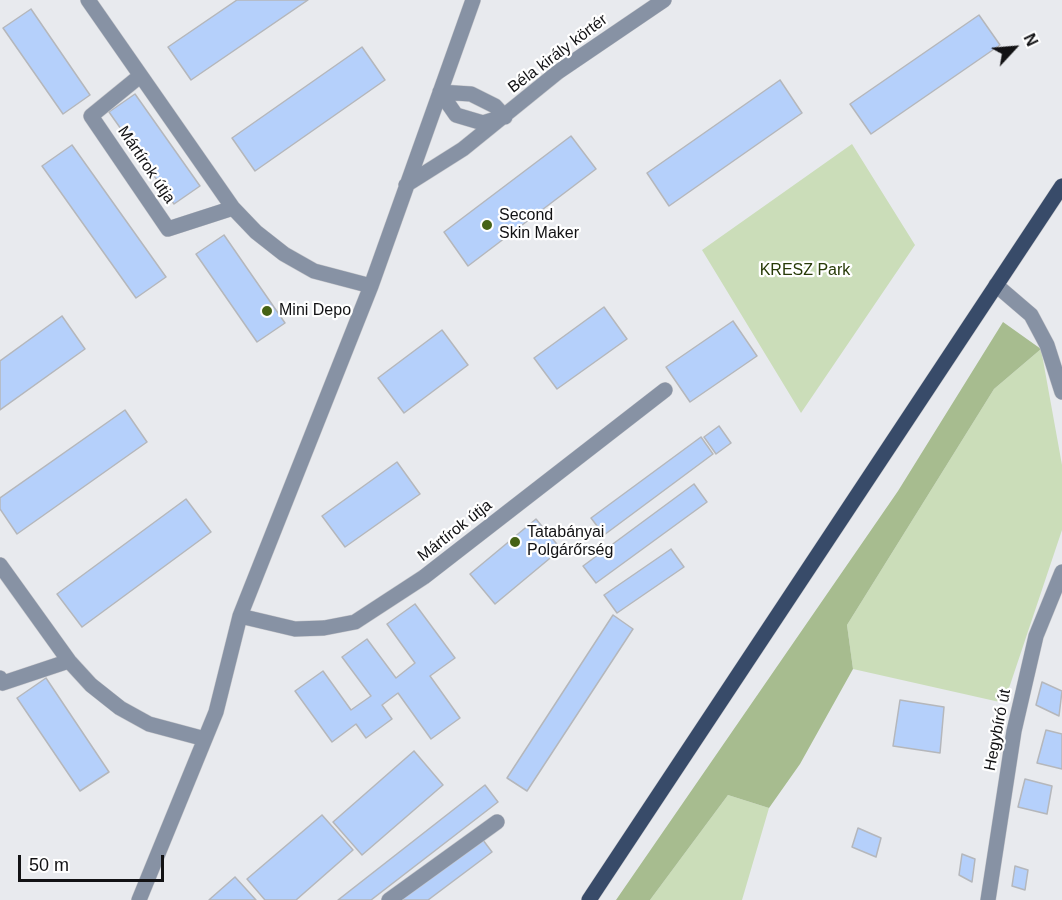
<!DOCTYPE html>
<html>
<head>
<meta charset="utf-8">
<style>
	body { margin:0 }
	#map { position:relative; width:1062px; height:900px; overflow:hidden; background:#e8eaee; font-family:Arial,sans-serif }
	canvas { display:block }
	.north { position:absolute; left:984px; top:18px; width:60px; height:60px; -webkit-text-stroke:4px #fff; paint-order:stroke; rotate:64deg; font-size:16px; font-weight:700; line-height:24px; text-align:center; color:#121214 }
	.north::after { content:''; display:block; margin:auto; width:21px; height:27px; background:#121214; clip-path:polygon(50% 0,100% 100%,50% 72%,0 100%) }
	.scale { position:absolute; left:18px; top:855px; width:146px; height:27px; box-sizing:border-box; border:3px solid #121214; border-top:0; padding-left:8px; font-size:18px; line-height:21px; white-space:nowrap; color:#121214; -webkit-text-stroke:4px #fff; paint-order:stroke }
</style>
</head>
<body>
<div id="map">
<canvas width="1062" height="900"></canvas>
<div class="north">N</div>
<div class="scale">50 m</div>
</div>
<script>
const g = document.querySelector('canvas').getContext('2d');
g.lineJoin = 'round';
function fillPath(path, color) { g.fillStyle = color; g.fill(path, 'evenodd'); }
const shape = rows => new Path2D(rows.map(r => 'M' + r).join(''));
function strokePath(path, color, width, dash) { g.strokeStyle = color; g.lineWidth = width; g.lineCap = dash ? 'butt' : 'round'; g.setLineDash(dash || []); g.stroke(path); }
function write(font, color, halo, rows, align = 'center') {
  g.font = font + ' Arial,sans-serif'; g.lineWidth = 4.5; g.setLineDash([]); g.textBaseline = 'middle'; g.strokeStyle = halo; g.fillStyle = color; for (const [text, x, y, turn = 0] of rows) {
    g.save(); g.translate(x, y); g.rotate((+turn || 0) * Math.PI / 180); g.textAlign = isNaN(turn) ? turn : align; if (halo) g.strokeText(text, 0, 0); g.fillText(text, 0, 0); g.restore();
  }
}
fillPath(shape([
	[852,144,915,245,801,413,702,250],
	[1041,349,1062,465,1062,530,1004,703,853,669,847,625,994,389],
	[728,795,769,808,742,900,650,900]
]), '#cbddb9');
fillPath(shape([
	[1003,322,1041,349,994,389,847,625,853,669,800,764,769,808,728,795,650,900,616,900,898,491]
]), '#a7bc8f');
const building = shape([
	[237,0,308,0,191,80,168,47,237,0],
	[31,9,90,95,63,114,3,28,31,9],
	[979,15,1000,45,871,134,850,104,979,15],
	[362,47,385,80,255,171,232,138,362,47],
	[780,80,802,113,669,206,647,173,780,80],
	[135,94,200,186,174,204,109,112,135,94],
	[571,136,596,169,468,266,444,232,571,136],
	[72,145,166,277,136,298,42,166,72,145],
	[224,235,285,323,257,342,196,254,224,235],
	[604,307,627,339,557,389,534,358,604,307],
	[62,316,85,349,0,410,0,361,62,316],
	[733,321,757,356,690,402,666,367,733,321],
	[442,330,468,365,404,413,378,378,442,330],
	[125,410,147,442,17,534,0,509,0,498,125,410],
	[719,426,731,443,716,454,704,437,719,426],
	[701,437,713,454,604,535,591,518,701,437],
	[397,462,420,494,345,547,322,516,397,462],
	[694,484,707,502,596,583,583,566,694,484],
	[186,499,211,532,82,627,57,594,186,499],
	[536,519,561,549,495,604,470,574,536,519],
	[671,549,684,567,617,613,604,595,671,549],
	[415,604,455,658,430,676,460,718,431,739,398,693,382,705,392,719,366,738,356,724,332,742,295,691,323,671,351,710,371,696,342,657,367,639,396,678,415,663,387,624,415,604],
	[613,615,633,629,527,791,507,778,613,615],
	[46,678,109,772,80,791,17,698,46,678],
	[1042,682,1062,691,1059,716,1036,705,1042,682],
	[900,700,944,707,940,753,893,746,900,700],
	[1046,730,1062,734,1062,769,1037,763,1046,730],
	[414,751,443,785,362,855,333,822,414,751],
	[1025,779,1052,786,1047,814,1018,807,1025,779],
	[485,785,498,802,371,900,338,900,485,785],
	[322,815,353,850,296,900,265,900,247,879,322,815],
	[858,828,881,838,876,857,852,847,858,828],
	[480,836,492,852,428,900,396,900,480,836],
	[962,854,975,859,972,882,959,875,962,854],
	[1015,866,1028,870,1025,890,1012,886,1015,866],
	[235,877,256,900,209,900,210,899,235,877]
]);
fillPath(building, '#b5d0fb');
strokePath(building, '#b5b7bb', 1.5);
const minor = shape([
	[88,0,233,208,256,232,284,254,314,271,371,286],
	[140,76,91,116,168,229,233,208],
	[440,92,456,115,483,123,499,118],
	[440,92,471,94,495,106,505,117],
	[406,185,463,149,558,72,664,0],
	[996,285,1031,315,1047,345,1062,392],
	[0,565,69,661,91,685,120,708,149,724,205,739],
	[240,616,295,629,324,628,355,622,424,577,665,390],
	[0,678,3,683,69,661],
	[139,900,216,712,240,616,371,286,473,0],
	[389,900,497,822],
	[988,900,1014,731,1036,636,1062,572]
]);
const major = shape([
	[589,900,1062,186]
]);
strokePath(minor, '#c6c7cb', 16);
strokePath(major, '#c6c7cb', 16);
strokePath(minor, '#8792a4', 15);
strokePath(major, '#384b69', 15);
for (const [x, y, r, color] of [
	[487,225,6,"#456216"],
	[267,311,6,"#456216"],
	[515,542,6,"#456216"]
]) { const dot = new Path2D(); dot.arc(x, y, r, 0, 2 * Math.PI); g.fillStyle = color; g.fill(dot); strokePath(dot, '#fff', 2); }
write('16px', '#121214', '#fff', [
	["Béla király körtér",558,54,-37],
	["Mártírok útja",146,165,56],
	["Mártírok útja",455,531,-38],
	["Hegybíró út",998,730,-79]
]);
write('16px', '#121214', '#fff', [
	["Second",499,216],
	["Skin Maker",499,234],
	["Mini Depo",279,311],
	["Tatabányai",527,533],
	["Polgárőrség",527,551]
], 'left');
write('16px', '#273a07', '#fff', [
	["KRESZ Park",805,271]
]);
</script>
</body>
</html>
